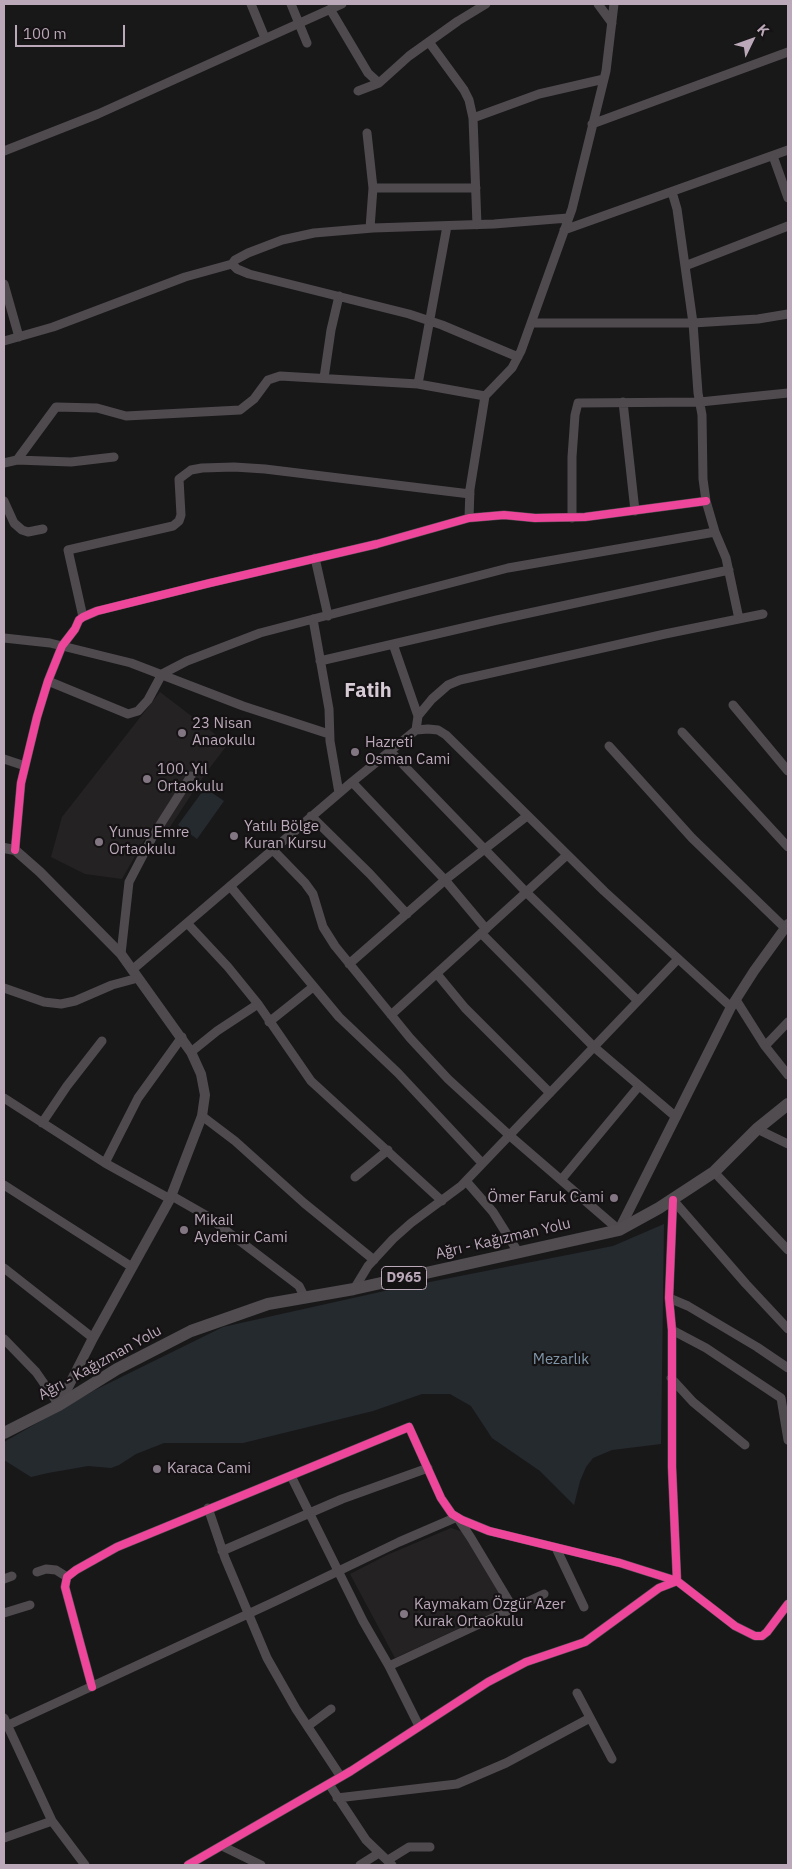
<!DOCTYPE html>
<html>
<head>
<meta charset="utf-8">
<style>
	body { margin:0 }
	#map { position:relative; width:792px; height:1869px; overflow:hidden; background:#191819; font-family:"IBM Plex Sans",sans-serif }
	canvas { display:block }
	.frame { position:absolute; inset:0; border:5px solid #bba9ba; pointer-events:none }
	.north { position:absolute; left:727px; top:15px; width:50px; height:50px; -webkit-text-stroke:4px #151214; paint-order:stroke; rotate:48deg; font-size:14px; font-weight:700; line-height:20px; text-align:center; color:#bba9ba }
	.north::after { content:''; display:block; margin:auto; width:18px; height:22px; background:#bba9ba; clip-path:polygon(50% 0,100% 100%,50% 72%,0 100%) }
	.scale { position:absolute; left:15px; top:25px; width:110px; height:22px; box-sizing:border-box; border:2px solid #bba9ba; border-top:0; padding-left:6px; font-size:15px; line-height:18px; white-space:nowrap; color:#bba9ba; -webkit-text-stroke:4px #151214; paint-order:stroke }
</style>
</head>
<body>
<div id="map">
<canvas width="792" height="1869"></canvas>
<div class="frame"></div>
<div class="north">K</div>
<div class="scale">100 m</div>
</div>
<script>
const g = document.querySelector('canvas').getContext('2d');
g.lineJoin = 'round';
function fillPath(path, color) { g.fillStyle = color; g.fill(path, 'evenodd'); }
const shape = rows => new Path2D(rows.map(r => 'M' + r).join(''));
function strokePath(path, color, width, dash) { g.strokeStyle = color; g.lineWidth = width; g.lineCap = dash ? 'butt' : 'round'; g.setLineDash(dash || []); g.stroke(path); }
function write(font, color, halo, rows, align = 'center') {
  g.font = font + ' "IBM Plex Sans",sans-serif'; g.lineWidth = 4.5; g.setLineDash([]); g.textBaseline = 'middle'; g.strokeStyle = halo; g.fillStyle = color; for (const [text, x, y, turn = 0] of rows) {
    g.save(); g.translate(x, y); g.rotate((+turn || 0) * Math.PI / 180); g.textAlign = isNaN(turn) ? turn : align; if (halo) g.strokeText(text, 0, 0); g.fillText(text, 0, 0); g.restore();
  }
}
fillPath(shape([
	[160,692,228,744,205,774,164,836,151,828,122,879,85,874,51,857,62,817],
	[451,1528,466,1533,507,1606,395,1658,350,1574,387,1555]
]), '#252224');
fillPath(shape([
	[205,788,224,801,197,839,178,825],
	[664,1224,661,1444,612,1450,593,1458,586,1467,580,1481,574,1505,540,1471,492,1438,471,1406,450,1394,422,1394,373,1411,243,1443,164,1443,136,1454,119,1465,111,1468,88,1466,48,1473,31,1477,4,1460,4,1442,93,1391,223,1327,389,1290,613,1246]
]), '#252a2f');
strokePath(shape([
	[251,4,265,38],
	[291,4,307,43],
	[598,4,612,23],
	[330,9,368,73,379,83],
	[429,42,464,90,469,100,473,118,477,225],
	[358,91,379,83,409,56,458,21,486,4],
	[473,118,539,94,604,79],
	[592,124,788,52],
	[367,133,373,188,370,228],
	[4,151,98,114,342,4],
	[773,156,788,198],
	[373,188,476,188],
	[672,192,677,209,693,323,698,393,702,415,703,479,706,501,715,532,726,558,739,619],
	[564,230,788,150],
	[232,264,237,269,249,274,409,314,442,325,518,357],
	[685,266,788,226],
	[4,284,19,337],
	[531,323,693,323,758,319,788,314],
	[4,341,53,327,185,277,232,264,235,260,248,253,282,240,314,233,373,228,494,224,568,218],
	[324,378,331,330,339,296],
	[418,384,447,226],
	[623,402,635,511],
	[17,460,56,407,97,408,126,416,240,410,254,399,268,380,280,376,418,384,485,396],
	[4,463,17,460,71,462,114,457],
	[4,501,14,523,22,530,28,532,43,529],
	[469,518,470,489,485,396,512,368,521,351,572,209,606,71,614,4],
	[572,518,572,457,575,415,578,403,700,402,788,393],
	[315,558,328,616],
	[83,617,68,550,173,526,179,521,181,515,179,479,191,470,202,468,234,467,265,469,470,494],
	[313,619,329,709,330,741,339,793],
	[4,638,50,643,131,663,243,706,329,734],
	[393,644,418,716],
	[320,661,497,620,729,570],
	[48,681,128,714,138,711,148,700,162,674,187,661,260,633,508,568,715,532],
	[733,705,788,771],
	[416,730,418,716,432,699,448,685,460,680,665,634,763,614],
	[682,732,788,847],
	[609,746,692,838,785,928],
	[391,752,526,892,637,1000],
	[4,759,25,766],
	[352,782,445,880,486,929],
	[311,816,370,874,407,914],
	[272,849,305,883,313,894,323,927,335,946,410,1038,448,1079,509,1135,619,1230],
	[15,850,21,783,37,717,48,681,62,646,75,629,79,620,83,617,97,611,210,583,377,544,469,518,504,515,535,518,585,517,706,501],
	[230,886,339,1017,398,1073,482,1163],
	[187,923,228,967,258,1004,311,1081,442,1201],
	[481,933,594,1047,676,1117],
	[121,954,129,882,153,836,191,776],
	[349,964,445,880,527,816],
	[132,970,352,782,416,730,428,729,438,730,446,735,604,891,731,1007],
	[437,974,465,1008,550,1093],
	[4,988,44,1002,61,1004,75,1001,112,985,138,978],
	[736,1000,765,1046,788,1075],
	[391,1015,567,855],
	[269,1022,313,987],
	[765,1046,788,1022],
	[191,1052,217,1031,258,1004],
	[4,1098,105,1163,170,1199],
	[202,1116,235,1141,304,1203,374,1260],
	[42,1123,67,1086,102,1041],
	[757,1129,788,1144],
	[105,1163,138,1098,182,1037],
	[714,1172,788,1250],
	[355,1177,388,1150],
	[561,1180,639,1086],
	[466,1181,493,1212,518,1252],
	[4,1185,132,1267],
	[172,1196,207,1216,299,1286,305,1298],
	[673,1200,746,1284,788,1329],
	[4,1268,93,1338],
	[354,1289,368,1266,393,1239,411,1223,461,1186,678,959],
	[669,1298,688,1306,757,1347,788,1368],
	[672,1330,706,1348,781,1398,788,1440],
	[4,1339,36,1372,59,1405],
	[671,1378,693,1402,745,1445],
	[291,1476,363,1621,389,1666,419,1726],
	[208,1508,225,1558,267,1658,296,1709,341,1777],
	[556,1548,584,1607],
	[222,1551,342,1499,428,1468],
	[37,1572,46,1569,56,1570,67,1577],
	[4,1579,12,1576],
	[4,1613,30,1605],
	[389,1666,544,1594],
	[92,1687,65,1587,67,1577,76,1570,117,1547,409,1427,441,1498,452,1514,462,1520,489,1531,620,1563,677,1581,735,1626,755,1636,762,1636,767,1632,788,1604],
	[577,1693,612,1759],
	[4,1718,52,1821,85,1865],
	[308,1726,331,1709],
	[4,1727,276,1601,399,1542,457,1517,471,1538,513,1608],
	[329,1784,366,1840,392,1865],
	[337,1798,457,1784,506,1763,590,1718],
	[4,1838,52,1821],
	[222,1846,261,1865],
	[388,1860,409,1847,430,1847],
	[188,1865,351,1771,488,1682,526,1662,585,1642,659,1588,677,1581,672,1467,672,1330,669,1298,673,1200],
	[360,1865,379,1853]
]), '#4f4a4e', 9);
strokePath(shape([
	[4,848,15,850,40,872,121,954,191,1052,201,1074,205,1095,202,1116,170,1199,93,1338,59,1405],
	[619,1230,731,1007,754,971,788,924]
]), '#4f4a4e', 10);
strokePath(shape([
	[4,1433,59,1405,117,1369,191,1331,268,1304,354,1289,619,1230,659,1208,714,1172,757,1129,788,1104]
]), '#504c50', 12);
strokePath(shape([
	[15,850,21,783,37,717,48,681,62,646,75,629,79,620,83,617,97,611,210,583,377,544,469,518,504,515,535,518,585,517,706,501],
	[92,1687,65,1587,67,1577,76,1570,117,1547,409,1427,441,1498,452,1514,462,1520,489,1531,620,1563,677,1581,735,1626,755,1636,762,1636,767,1632,788,1604],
	[188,1865,351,1771,488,1682,526,1662,585,1642,659,1588,677,1581,672,1467,672,1330,669,1298,673,1200]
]), '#ed469a', 8);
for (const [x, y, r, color] of [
	[182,733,5,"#827682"],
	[355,752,5,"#827682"],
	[147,779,5,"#827682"],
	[234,836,5,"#827682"],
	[99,842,5,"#827682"],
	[614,1198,5,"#827682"],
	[184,1230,5,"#827682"],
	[157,1469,5,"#827682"],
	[404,1614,5,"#827682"]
]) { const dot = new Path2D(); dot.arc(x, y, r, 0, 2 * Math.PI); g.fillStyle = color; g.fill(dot); strokePath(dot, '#151214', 2); }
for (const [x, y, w] of [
	[404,1278,45]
]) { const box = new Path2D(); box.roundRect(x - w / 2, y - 11.5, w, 23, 4); g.fillStyle = '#151214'; g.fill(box); strokePath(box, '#bba9ba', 1); }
write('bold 14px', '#bba9ba', null, [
	["D965",404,1278]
]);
write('15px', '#bba9ba', '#151214', [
	["23 Nisan",192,724],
	["Anaokulu",192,741],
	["Hazreti",365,743],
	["Osman Cami",365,760],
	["100. Yıl",157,770],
	["Ortaokulu",157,787],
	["Yatılı Bölge",244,827],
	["Kuran Kursu",244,844],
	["Yunus Emre",109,833],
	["Ortaokulu",109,850],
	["Ömer Faruk Cami",604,1198,"right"],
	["Mikail",194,1221],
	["Aydemir Cami",194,1238],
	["Karaca Cami",167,1469],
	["Kaymakam Özgür Azer",414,1605],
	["Kurak Ortaokulu",414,1622]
], 'left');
write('15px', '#bba9ba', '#151214', [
	["Ağrı - Kağızman Yolu",503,1239,-13],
	["Ağrı - Kağızman Yolu",100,1363,-29]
]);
write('15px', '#7e96a8', '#151214', [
	["Mezarlık",561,1360]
]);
write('bold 20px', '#d6cad5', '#151214', [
	["Fatih",368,691]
]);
</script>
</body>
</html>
